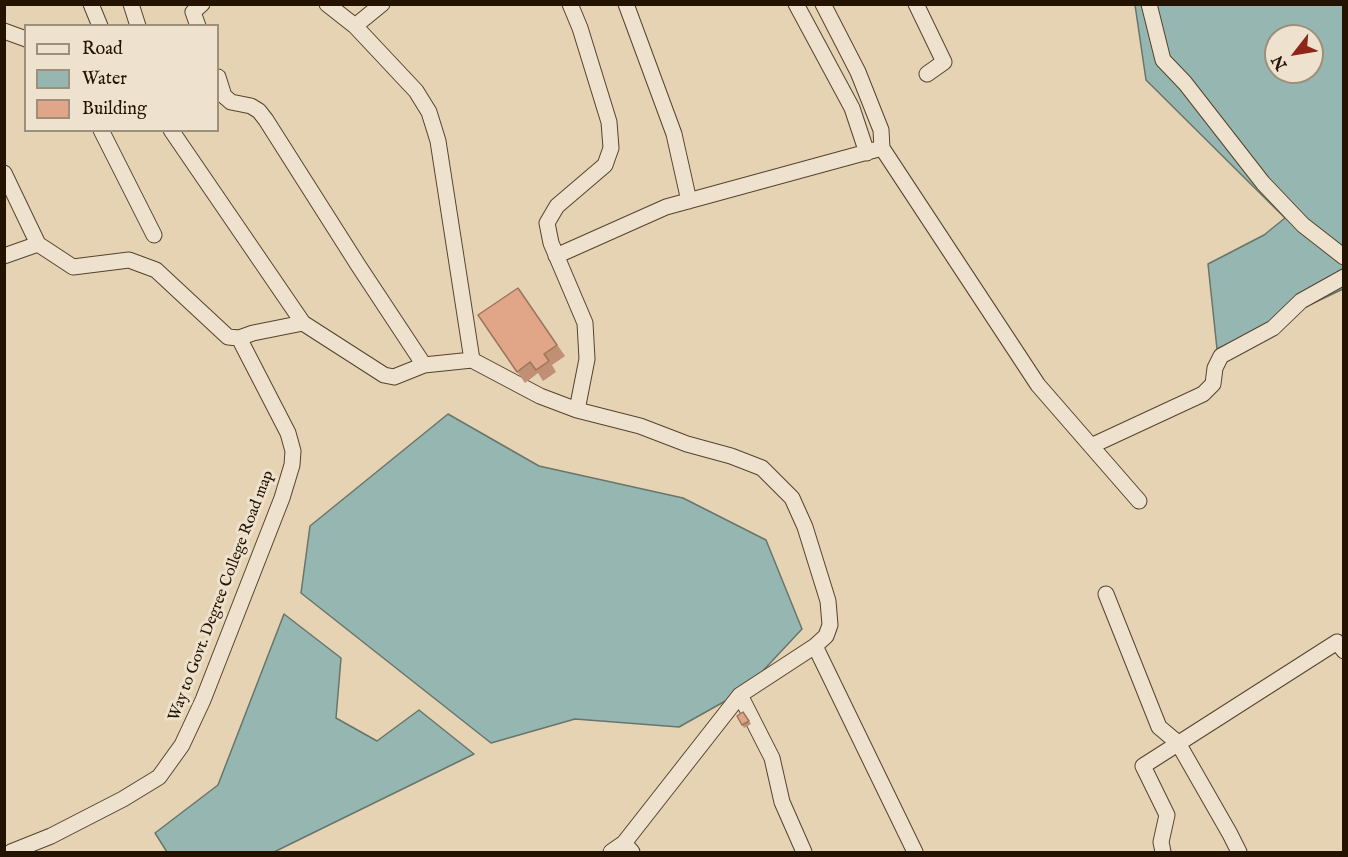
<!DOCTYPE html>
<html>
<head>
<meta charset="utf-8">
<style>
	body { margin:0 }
	#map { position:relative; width:1348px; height:857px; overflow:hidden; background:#e5d3b3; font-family:"IM FELL English",serif }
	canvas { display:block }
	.frame { position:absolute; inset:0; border:6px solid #231300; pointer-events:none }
	.legend { position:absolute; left:24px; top:24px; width:195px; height:108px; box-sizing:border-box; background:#eee2ce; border:2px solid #9d8f7c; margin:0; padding:8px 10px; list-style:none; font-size:18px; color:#231300 }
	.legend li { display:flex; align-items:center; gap:12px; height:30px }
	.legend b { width:30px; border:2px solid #9d8f7c }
	.north { position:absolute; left:1264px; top:24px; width:60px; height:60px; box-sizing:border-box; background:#eee2ce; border:2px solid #9d8f7c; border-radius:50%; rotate:239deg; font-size:16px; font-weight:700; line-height:24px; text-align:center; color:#231300 }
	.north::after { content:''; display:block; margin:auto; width:21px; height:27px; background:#8f2418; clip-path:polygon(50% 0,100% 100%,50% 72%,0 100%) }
</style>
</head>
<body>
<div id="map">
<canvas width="1348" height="857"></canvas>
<div class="frame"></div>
<ul class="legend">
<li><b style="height:8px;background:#eee2ce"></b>Road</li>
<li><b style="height:16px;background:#96b7b1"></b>Water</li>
<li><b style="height:16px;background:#e0a687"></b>Building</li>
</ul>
<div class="north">N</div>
</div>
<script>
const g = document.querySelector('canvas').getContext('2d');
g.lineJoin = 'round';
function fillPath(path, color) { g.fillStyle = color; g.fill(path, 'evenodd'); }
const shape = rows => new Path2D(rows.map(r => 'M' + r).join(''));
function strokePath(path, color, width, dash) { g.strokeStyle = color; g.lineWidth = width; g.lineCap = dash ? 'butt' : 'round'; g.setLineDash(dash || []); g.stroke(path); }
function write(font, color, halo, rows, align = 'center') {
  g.font = font + ' "IM FELL English",serif'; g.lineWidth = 6; g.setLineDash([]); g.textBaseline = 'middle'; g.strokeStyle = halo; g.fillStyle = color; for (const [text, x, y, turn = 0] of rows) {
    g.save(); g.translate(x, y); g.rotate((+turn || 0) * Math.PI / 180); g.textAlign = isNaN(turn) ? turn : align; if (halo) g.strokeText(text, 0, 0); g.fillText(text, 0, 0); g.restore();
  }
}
const water = shape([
	[1135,5,1343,5,1343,289,1217,349,1208,264,1264,235,1285,218,1146,80,1135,5],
	[1276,36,1312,36,1312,72,1276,72,1276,36],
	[448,414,539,466,683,498,766,540,802,629,745,690,679,727,575,719,491,743,301,593,310,526,448,414],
	[284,614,341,658,336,718,377,741,419,710,474,754,274,852,167,852,155,833,218,785,284,614]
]);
fillPath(water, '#96b7b1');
strokePath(water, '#68756a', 1.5);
const minor = shape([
	[91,4,100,26],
	[131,4,138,26],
	[327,4,355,26,416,91,429,112,438,141,472,360],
	[570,4,580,28,609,122,611,148,605,165,557,206,547,223,551,243,585,323,587,359,577,410],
	[626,4,674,134,689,201],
	[796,4,852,108,867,153],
	[823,4,858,72,881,130,882,148],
	[916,4,944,62,927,74],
	[1149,4,1163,60,1185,83,1263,183,1303,225,1344,257],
	[198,26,193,12,202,4],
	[355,26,382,4],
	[4,31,26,39],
	[218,77,224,96,231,102,251,106,259,111,266,120,358,265,424,365],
	[101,130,154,235],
	[171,130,303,323,384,375,394,377,424,365,472,360,540,396,577,410,640,426,687,444,731,456,762,468,792,498,805,527,828,601,830,625,826,636,815,646,915,852],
	[4,173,38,244,73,267,129,260,156,270,228,337,239,338,253,333,303,323],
	[4,256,38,244],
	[556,256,666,207,882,148,1038,385,1139,501],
	[1091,446,1203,394,1213,384,1215,368,1221,356,1273,328,1301,301,1344,277],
	[1106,594,1159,727,1178,743,1230,834,1239,852],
	[740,695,772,758,782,802,804,852],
	[624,843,740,695,815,646],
	[11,852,51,836,123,799,159,777,182,745,203,700,282,498,292,465,293,451,288,433,239,338],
	[611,852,624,843,632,852],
	[1163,852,1161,842,1167,815,1143,766,1337,642,1344,651]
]);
strokePath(minor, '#54432d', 17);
strokePath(minor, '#eee2ce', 15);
fillPath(shape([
	[518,288,565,356,552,365,556,372,543,381,538,373,525,383,478,315],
	[743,712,751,724,744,728,737,716]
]), '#c18f74');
const building = shape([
	[518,288,557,345,544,354,549,361,536,370,530,362,517,372,478,315,518,288],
	[743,712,749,721,742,725,737,716,743,712]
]);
fillPath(building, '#e0a687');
strokePath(building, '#9d745e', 1.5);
write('16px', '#231300', '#eee2ce', [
	["Way to Govt. Degree College Road map",222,596,-69]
]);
</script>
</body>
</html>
